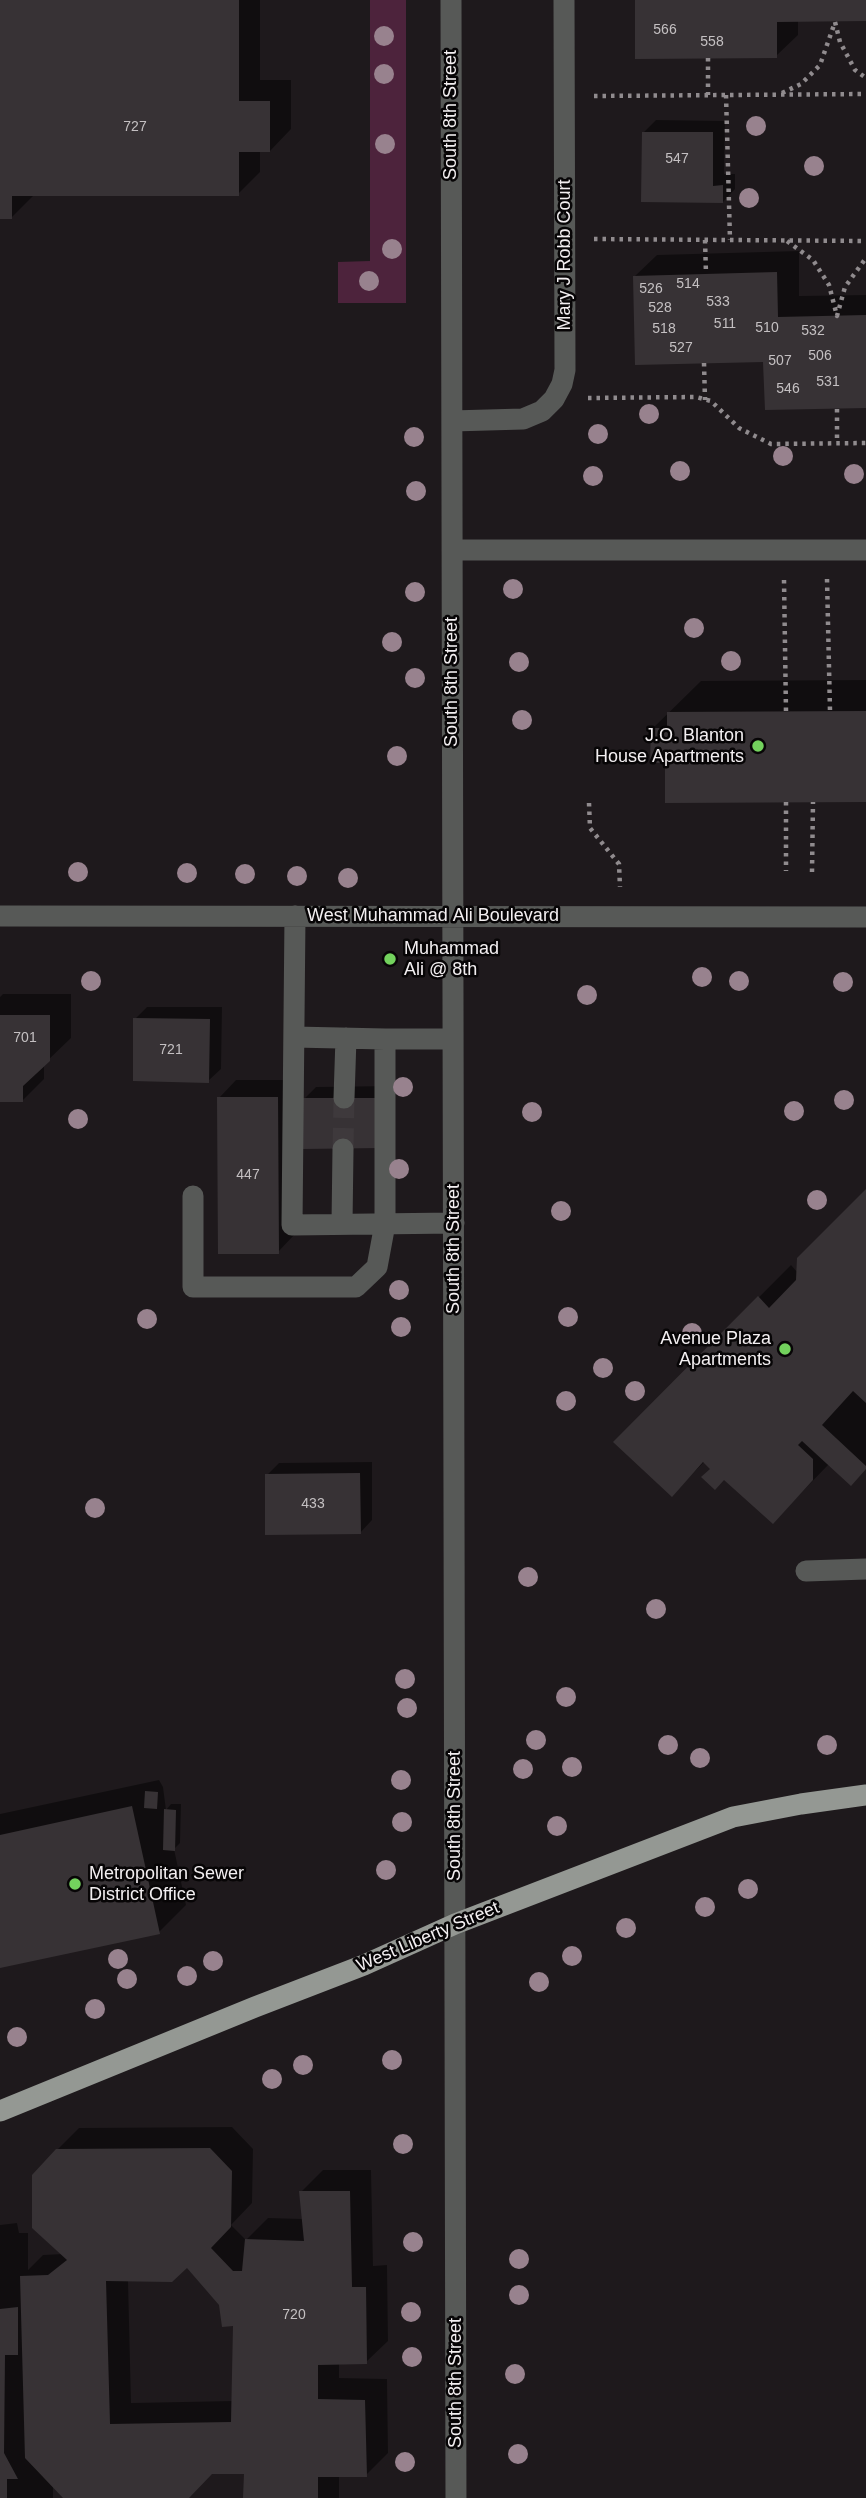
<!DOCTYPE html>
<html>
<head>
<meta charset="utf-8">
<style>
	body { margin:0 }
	canvas { display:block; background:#1e191c }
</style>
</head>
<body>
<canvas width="866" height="2498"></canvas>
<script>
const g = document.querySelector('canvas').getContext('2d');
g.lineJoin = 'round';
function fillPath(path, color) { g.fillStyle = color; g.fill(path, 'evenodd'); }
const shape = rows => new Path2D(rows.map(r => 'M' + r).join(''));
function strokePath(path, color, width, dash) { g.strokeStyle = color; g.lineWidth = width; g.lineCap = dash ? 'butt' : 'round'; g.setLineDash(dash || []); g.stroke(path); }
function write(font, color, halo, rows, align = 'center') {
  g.font = font + ' Helvetica,sans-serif'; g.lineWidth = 5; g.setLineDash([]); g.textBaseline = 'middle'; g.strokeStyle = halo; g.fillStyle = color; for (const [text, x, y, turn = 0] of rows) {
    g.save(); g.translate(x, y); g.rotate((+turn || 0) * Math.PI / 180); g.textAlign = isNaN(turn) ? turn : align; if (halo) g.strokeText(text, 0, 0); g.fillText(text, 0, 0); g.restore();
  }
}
fillPath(shape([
	[370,0,406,0,406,303,338,303,338,262,370,261]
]), '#4d233c');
fillPath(shape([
	[0,0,260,0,260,80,291,80,291,129,270,151,260,151,260,172,238,194,34,195,12,217,0,217],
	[636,0,866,0,866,20,798,20,798,35,776,56],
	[656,120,725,121,724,174,735,174,735,189,723,202,644,132],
	[799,251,799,296,866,295,866,406,765,360,635,276,657,255],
	[866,680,866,800,667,761,652,729,701,681],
	[3,994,71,994,71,1038,44,1064,44,1079,22,1101,0,1101,0,997],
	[147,1007,222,1007,221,1069,208,1081,135,1019],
	[236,1080,295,1080,295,1234,278,1252,219,1098],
	[391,1086,391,1135,304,1099,316,1087],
	[866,1191,866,1468,829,1464,773,1522,705,1461,672,1495,615,1442,791,1265,798,1273],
	[372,1462,372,1520,360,1533,267,1475,279,1463],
	[159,1780,163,1787,166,1810,171,1804,181,1804,180,1843,174,1849,186,1905,159,1932,0,1966,0,1814],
	[232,2127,253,2149,252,2203,231,2225,246,2240,268,2218,304,2219,301,2192,323,2170,371,2170,373,2266,387,2265,388,2341,366,2362,339,2363,339,2378,387,2379,388,2453,366,2475,339,2475,339,2498,245,2498,246,2472,212,2472,187,2498,65,2498,53,2485,53,2498,0,2498,0,2225,17,2223,19,2233,28,2233,28,2270,43,2255,63,2254,57,2150,79,2128],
	[187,2266,221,2304,235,2325,233,2401,131,2403,128,2280]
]), '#0007');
fillPath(shape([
	[0,0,239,0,239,101,270,101,270,152,239,152,239,196,12,196,12,219,0,219],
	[635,0,866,0,866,21,777,22,777,58,635,59],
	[642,132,713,132,713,186,723,185,723,203,641,202],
	[777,272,778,317,866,315,866,408,765,410,763,362,635,365,633,276],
	[866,711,866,802,665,803,665,763,650,763,651,728,667,728,667,712],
	[0,1015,50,1015,50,1061,23,1086,23,1102,0,1102],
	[133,1018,210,1019,209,1083,133,1081],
	[217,1097,278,1097,279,1254,218,1254],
	[302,1098,379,1098,379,1148,302,1149],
	[866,1189,866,1403,853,1391,822,1425,866,1466,866,1469,851,1486,802,1441,798,1445,813,1459,813,1480,773,1524,724,1480,715,1490,701,1477,710,1469,703,1462,672,1497,613,1442,758,1296,769,1308,796,1280,797,1258],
	[360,1473,361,1534,265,1535,265,1474],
	[145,1791,158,1792,157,1809,144,1808],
	[132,1806,160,1934,0,1968,0,1835],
	[164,1809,176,1810,175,1851,163,1850],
	[210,2148,232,2171,231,2227,211,2248,233,2271,242,2271,245,2239,304,2241,299,2191,350,2191,352,2287,366,2287,367,2364,318,2365,318,2399,365,2400,367,2477,318,2477,318,2498,243,2498,244,2474,212,2474,189,2498,63,2498,25,2458,20,2276,48,2275,67,2260,32,2228,32,2175,56,2149],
	[187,2268,219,2305,222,2327,233,2326,231,2422,110,2424,106,2281,172,2282],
	[18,2307,18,2355,5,2355,4,2453,18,2479,7,2479,7,2498,0,2498,0,2309]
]), '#373235');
strokePath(shape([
	[343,1149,344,1098]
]), '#3e393c', 21, [21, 10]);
strokePath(shape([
	[708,58,708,95],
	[782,93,801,84,820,65,835,22,840,42,847,55,855,70,866,78],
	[726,95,730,240],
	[594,96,866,94],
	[594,239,866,241],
	[705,240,706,274],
	[787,241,813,260,829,285,837,316,845,287,866,258],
	[704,363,705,400],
	[588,398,696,397,711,401,739,428,771,444,866,443],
	[837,409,837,443],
	[827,579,830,711],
	[784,580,786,712],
	[786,802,786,871],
	[589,803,590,828,619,864,620,887],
	[812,872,813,802]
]), '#908b8e', 4.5, [3.5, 5]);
strokePath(shape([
	[451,0,456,2498],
	[452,421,523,419,542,411,554,399,562,384,565,370,564,0],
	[452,550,866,550],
	[0,916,866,917],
	[295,916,292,1225,454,1223],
	[294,1037,385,1039],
	[344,1098,346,1038],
	[193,1196,193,1287,356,1287,377,1267,385,1224,385,1039,453,1039],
	[342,1224,343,1149],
	[806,1571,866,1569]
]), '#575957', 21);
strokePath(shape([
	[0,2111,255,2007,364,1965,455,1924,733,1817,801,1804,866,1795]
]), '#949893', 21);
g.fillStyle = '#98828e';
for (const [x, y] of [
	[384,36],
	[384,74],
	[756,126],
	[385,144],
	[814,166],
	[749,198],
	[392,249],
	[369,281],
	[649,414],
	[598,434],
	[414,437],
	[783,456],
	[680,471],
	[854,474],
	[593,476],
	[416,491],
	[513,589],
	[415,592],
	[694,628],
	[392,642],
	[731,661],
	[519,662],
	[415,678],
	[522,720],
	[397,756],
	[78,872],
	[187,873],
	[245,874],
	[297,876],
	[348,878],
	[702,977],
	[91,981],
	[739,981],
	[843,982],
	[587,995],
	[403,1087],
	[844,1100],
	[794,1111],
	[532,1112],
	[78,1119],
	[399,1169],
	[817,1200],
	[561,1211],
	[399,1290],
	[568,1317],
	[147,1319],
	[401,1327],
	[692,1333],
	[603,1368],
	[635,1391],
	[566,1401],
	[95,1508],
	[528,1577],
	[656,1609],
	[405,1679],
	[566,1697],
	[407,1708],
	[536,1740],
	[668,1745],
	[827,1745],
	[700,1758],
	[572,1767],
	[523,1769],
	[401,1780],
	[402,1822],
	[557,1826],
	[386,1870],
	[748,1889],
	[705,1907],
	[626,1928],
	[572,1956],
	[118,1959],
	[213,1961],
	[187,1976],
	[127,1979],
	[539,1982],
	[95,2009],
	[17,2037],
	[392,2060],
	[303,2065],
	[272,2079],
	[403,2144],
	[413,2242],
	[519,2259],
	[519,2295],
	[411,2312],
	[412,2357],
	[515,2374],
	[518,2454],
	[405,2462]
]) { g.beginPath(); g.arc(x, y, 10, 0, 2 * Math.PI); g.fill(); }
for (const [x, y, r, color] of [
	[758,746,7,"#73d25d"],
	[390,959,7,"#73d25d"],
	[785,1349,7,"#73d25d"],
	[75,1884,7,"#73d25d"]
]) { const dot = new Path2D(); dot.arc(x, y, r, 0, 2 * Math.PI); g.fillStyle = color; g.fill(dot); strokePath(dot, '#070506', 2.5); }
write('14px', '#c4c0c2', null, [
	["566",665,30],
	["558",712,42],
	["727",135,127],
	["547",677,159],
	["514",688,284],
	["526",651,289],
	["533",718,302],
	["528",660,308],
	["511",725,324],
	["510",767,328],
	["518",664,329],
	["532",813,331],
	["527",681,348],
	["506",820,356],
	["507",780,361],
	["531",828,382],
	["546",788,389],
	["701",25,1038],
	["721",171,1050],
	["447",248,1175],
	["433",313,1504],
	["720",294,2315]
]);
write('18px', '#f3eff1', '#070506', [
	["South 8th Street",451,115,-90],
	["Mary J Robb Court",565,255,-90],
	["South 8th Street",452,682,-90],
	["West Muhammad Ali Boulevard",433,916],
	["South 8th Street",454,1249,-90],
	["South 8th Street",455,1816,-90],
	["West Liberty Street",428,1937,-23],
	["South 8th Street",456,2383,-90]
]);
write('18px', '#f3eff1', '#070506', [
	["J.O. Blanton",744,736],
	["House Apartments",744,757],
	["Muhammad",404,949,"left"],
	["Ali @ 8th",404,970,"left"],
	["Avenue Plaza",771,1339],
	["Apartments",771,1360],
	["Metropolitan Sewer",89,1874,"left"],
	["District Office",89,1895,"left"]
], 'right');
</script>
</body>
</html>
